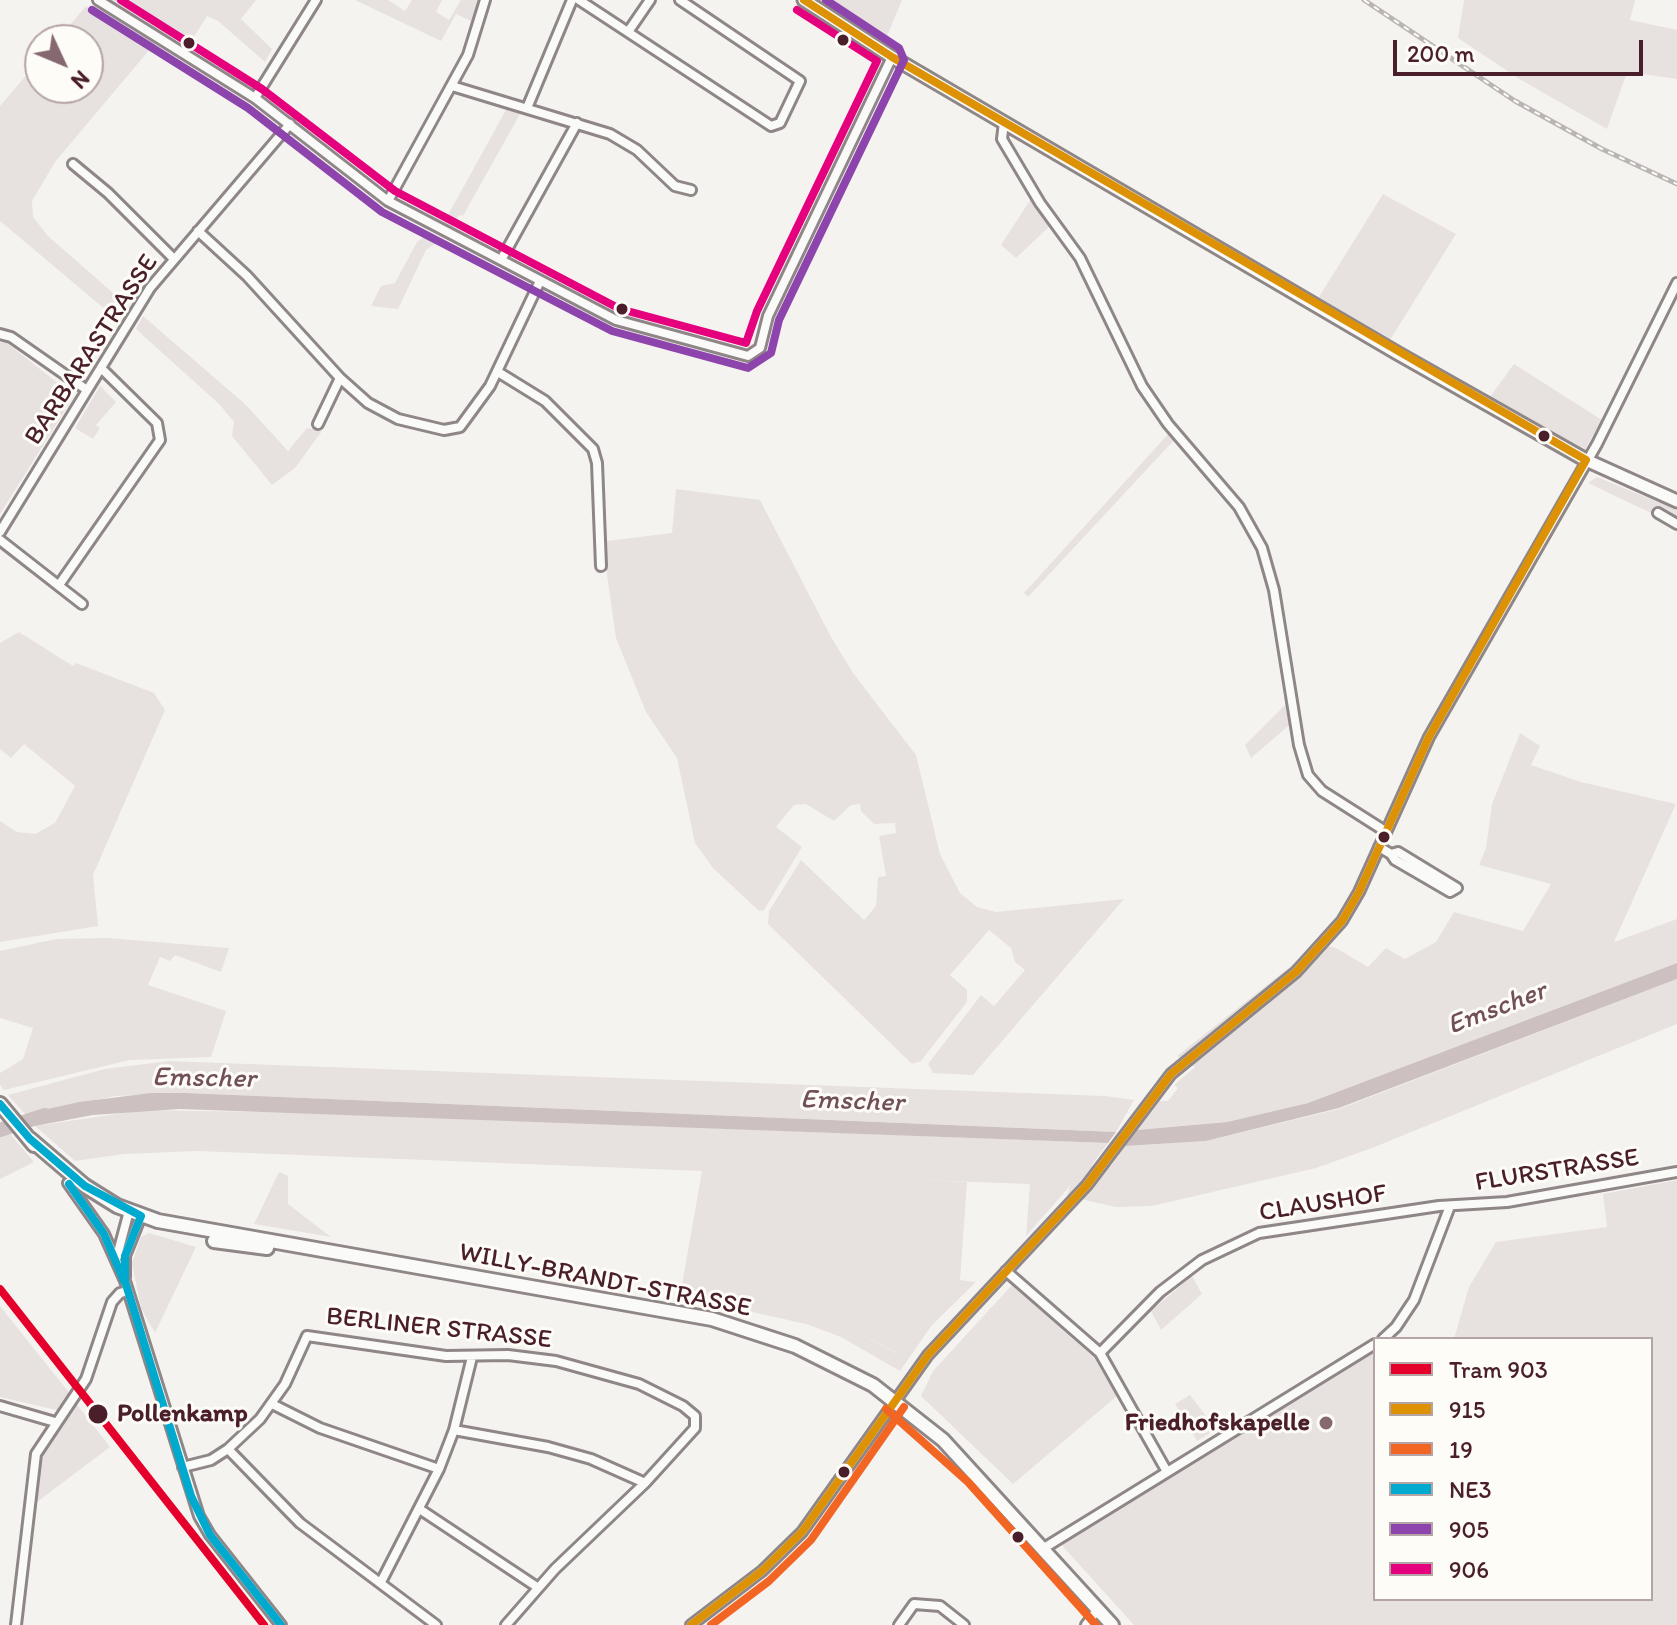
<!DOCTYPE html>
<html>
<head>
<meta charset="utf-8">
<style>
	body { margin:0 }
	#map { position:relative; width:1677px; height:1625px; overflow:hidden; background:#f5f3f0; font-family:Itim,sans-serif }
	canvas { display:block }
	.legend { position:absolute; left:1373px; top:1337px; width:280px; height:264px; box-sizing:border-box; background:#fdfcf7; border:2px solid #b5a4a5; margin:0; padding:10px 14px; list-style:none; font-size:24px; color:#4a1f2b }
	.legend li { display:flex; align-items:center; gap:16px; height:40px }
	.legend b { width:40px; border:2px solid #b5a4a5 }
	.north { position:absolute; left:24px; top:24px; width:80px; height:80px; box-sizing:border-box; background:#fdfcf7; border:2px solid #b5a4a5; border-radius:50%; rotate:134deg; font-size:22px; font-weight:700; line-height:32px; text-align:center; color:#4a1f2b }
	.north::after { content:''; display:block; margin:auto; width:28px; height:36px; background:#866970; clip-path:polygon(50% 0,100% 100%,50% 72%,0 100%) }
	.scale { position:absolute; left:1393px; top:40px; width:250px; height:36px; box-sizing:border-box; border:4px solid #4a1f2b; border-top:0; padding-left:10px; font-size:24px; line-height:28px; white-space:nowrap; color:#4a1f2b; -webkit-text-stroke:6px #fdfcf7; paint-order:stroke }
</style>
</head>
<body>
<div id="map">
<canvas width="1677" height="1625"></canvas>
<ul class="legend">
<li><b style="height:10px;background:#e4002b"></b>Tram 903</li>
<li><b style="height:10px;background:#dd9206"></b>915</li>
<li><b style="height:10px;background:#f26522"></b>19</li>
<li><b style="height:10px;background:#00a9ce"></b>NE3</li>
<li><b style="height:10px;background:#8e44ad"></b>905</li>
<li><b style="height:10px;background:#e5007d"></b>906</li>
</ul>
<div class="north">N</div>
<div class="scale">200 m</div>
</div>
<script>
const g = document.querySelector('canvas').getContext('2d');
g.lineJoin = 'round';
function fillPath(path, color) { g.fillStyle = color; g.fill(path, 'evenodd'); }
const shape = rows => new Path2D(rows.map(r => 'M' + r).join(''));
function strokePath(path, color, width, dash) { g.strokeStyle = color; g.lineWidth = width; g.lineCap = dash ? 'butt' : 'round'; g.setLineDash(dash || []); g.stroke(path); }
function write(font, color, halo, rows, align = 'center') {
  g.font = font + ' Itim,sans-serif'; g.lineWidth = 6; g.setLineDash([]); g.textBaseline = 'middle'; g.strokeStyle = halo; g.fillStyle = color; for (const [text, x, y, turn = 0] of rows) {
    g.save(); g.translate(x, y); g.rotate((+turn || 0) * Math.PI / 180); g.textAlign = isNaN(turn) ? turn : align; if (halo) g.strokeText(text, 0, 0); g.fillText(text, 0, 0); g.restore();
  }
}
fillPath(shape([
	[818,0,902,0,885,41],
	[836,1176,967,1182,960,1280,976,1282,932,1325,922,1318,897,1353,835,1321],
	[1012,1285,1094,1358,1117,1396,1013,1484,921,1396,933,1371]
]), '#e7e2df');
fillPath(shape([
	[111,0,256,0,241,19,272,49,265,62,218,21,207,16,190,43,176,40],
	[355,0,388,0,405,11,412,0,442,0,436,12,449,20,461,0,479,0,473,22,456,14,441,41],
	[1464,0,1635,0,1630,20,1677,30,1677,79,1627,72,1607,129,1521,80,1458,38],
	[86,6,129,38,133,32,156,42,55,162,32,201,33,217,48,236,129,307,119,321,0,221,0,106,40,59,40,88,88,88,88,40,57,40],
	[507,108,521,112,463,216,459,215,452,228,443,224],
	[1383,194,1456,234,1390,340,1319,297],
	[1032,197,1052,224,1016,258,1001,245],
	[430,233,442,239,426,250,398,309,371,306,381,286,395,283,417,242],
	[143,316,245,404,288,451,307,428,322,431,295,468,272,485,232,436,234,422,220,405,136,329],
	[0,342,7,343,74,396,0,514],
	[1514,364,1602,420,1585,449,1490,397],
	[100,386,116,402,96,425,100,428,93,439,75,428],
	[1170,432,1176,438,1028,597,1024,593],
	[1597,477,1677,510,1677,518,1659,509,1653,514,1588,483],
	[676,489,760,500,831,637,853,673,916,755,940,854,960,893,977,907,996,912,1124,899,973,1075,933,1073,928,1064,981,995,994,1006,1025,970,1015,962,1011,948,989,930,950,975,967,990,967,1002,921,1061,912,1064,768,924,769,911,801,860,864,920,876,906,878,877,886,876,879,836,896,833,895,823,874,824,861,811,860,804,851,805,834,821,806,804,794,805,776,827,802,847,764,910,759,911,713,868,695,843,677,758,646,712,616,638,607,575,607,541,672,533],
	[19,632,73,666,76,663,154,693,165,710,93,875,98,926,0,942,0,821,17,832,35,834,55,823,75,786,24,744,11,758,0,749,0,643],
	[1289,701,1293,722,1251,758,1245,745],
	[1520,733,1540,746,1531,765,1581,782,1676,804,1614,942,1677,919,1677,963,1308,1103,1227,1122,1137,1130,1157,1101,1168,1101,1178,1088,1174,1085,1195,1067,1177,1056,1291,966,1315,943,1336,948,1368,967,1386,948,1405,959,1436,942,1454,912,1523,931,1551,884,1479,865,1486,848,1492,804],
	[107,938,229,948,221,972,175,955,170,961,160,957,148,985,226,1011,211,1057,130,1060,4,1090,0,1085,0,1073,23,1059,33,1028,0,1018,0,951,56,939],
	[1677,979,1677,1024,1372,1148,1316,1168,1152,1206,1116,1207,1067,1196,1070,1186,1026,1236,1030,1184,836,1177,836,1321,896,1353,922,1317,932,1325,900,1371,841,1337,806,1324,680,1296,702,1171,198,1151,124,1154,75,1161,35,1126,143,1110,317,1113,1108,1143,1091,1166,1111,1166,1125,1146,1206,1141,1339,1109],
	[168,1061,1105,1096,1134,1100,1116,1132,186,1093,116,1096,25,1114,8,1095,105,1069],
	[0,1122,34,1162,0,1179],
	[279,1172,288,1176,288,1204,331,1237,254,1224],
	[1677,1180,1677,1625,1134,1625,1058,1541,1375,1349,1375,1599,1651,1599,1651,1339,1454,1339,1469,1287,1496,1242,1607,1227,1603,1194],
	[149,1233,196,1247,155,1333,141,1308,132,1263,141,1237],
	[1192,1276,1202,1294,1161,1330,1151,1311],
	[0,1306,71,1395,61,1411,0,1397],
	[1190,1395,1216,1429,1197,1441,1175,1404],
	[75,1402,110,1447,33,1505,37,1463,43,1447]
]), '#e7e2e0');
fillPath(shape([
	[1677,963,1677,979,1339,1108,1206,1141,1125,1146,1137,1130,1227,1122,1308,1103],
	[151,1093,186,1093,1116,1132,1108,1143,180,1109,93,1115,35,1126,25,1114,79,1102]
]), '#ccc1c0');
strokePath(shape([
	[0,1130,45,1115]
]), '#ccc1c0', 14);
const street = shape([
	[98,0,255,98,388,201,616,320,748,356,760,348,768,316,892,57],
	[579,0,771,126,780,123,800,81,680,0],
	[628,32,650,0],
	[452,86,610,134,637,150,675,186,691,190],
	[255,98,316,0],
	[527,108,572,0],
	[1004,122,1002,139,1040,203,1080,258,1142,386,1168,424,1239,507,1262,548,1274,590,1299,745,1308,775,1322,791,1385,831],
	[73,164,108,193,174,259],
	[388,201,468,55,485,0],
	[198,231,247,276,340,378,368,403,398,419,444,430,460,427,490,386,540,281],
	[501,260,577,123],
	[0,334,11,337,87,390],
	[498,372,545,401,593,449,597,463,601,566],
	[318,424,340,378],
	[1658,513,1677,524],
	[0,532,150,288,290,124],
	[0,540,82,604],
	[59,585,160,440,157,423,101,368],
	[1379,847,1391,854,1395,860,1450,892,1457,888,1398,852,1391,854],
	[68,1183,104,1234,125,1281,199,1516,210,1535,281,1625],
	[116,1260,129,1211],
	[1006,1271,1100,1353,1166,1470],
	[125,1277,125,1256,141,1216],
	[1383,1339,1396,1327,1414,1300,1450,1206],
	[1100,1353,1160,1292,1202,1260,1259,1233,1439,1206,1507,1202,1677,1172],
	[272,1404,320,1428,439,1469],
	[0,1406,55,1422],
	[454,1430,548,1447,591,1459,645,1483],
	[228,1449,300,1523,436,1625],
	[183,1467,211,1460,228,1449,260,1419,285,1384,307,1336,446,1356,508,1355,556,1361,639,1384,683,1406,695,1416,695,1428,645,1483,555,1569,506,1625],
	[421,1510,537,1587],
	[1044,1548,1375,1344],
	[381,1582,439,1469,454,1430,472,1357],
	[16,1625,36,1454,86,1379,112,1302,120,1293,128,1291],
	[691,1625,762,1571,802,1532,928,1355,1087,1185,1171,1074,1296,972,1342,921,1359,892,1429,737,1597,444,1677,283],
	[899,1625,914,1604,940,1606,964,1625],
	[1086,1625,1098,1609]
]);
const secondary = shape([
	[804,0,892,57,1397,353,1586,460,1677,501]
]);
const primary = shape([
	[0,1104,34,1145],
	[30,1139,85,1186,117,1206,158,1221,712,1319,795,1346,873,1385,943,1440,1112,1625],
	[214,1241,267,1248]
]);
strokePath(street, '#8f8687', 14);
strokePath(secondary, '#8f8687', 17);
strokePath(primary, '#8f8687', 18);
strokePath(street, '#fafaf8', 8);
strokePath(secondary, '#fafaf8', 11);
strokePath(primary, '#fafaf8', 12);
const rail = shape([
	[1364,0,1515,101,1602,149,1677,184]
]);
strokePath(rail, '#bab5b4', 5);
strokePath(rail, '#fdfcf7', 2, [6]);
strokePath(shape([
	[804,0,892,57,1586,460],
	[691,1625,762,1571,802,1532,928,1355,1087,1185,1171,1074,1296,972,1342,921,1359,892,1429,737,1586,460]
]), '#dd9206', 8);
strokePath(shape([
	[886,1409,968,1482,1096,1625],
	[711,1625,769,1581,811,1540,904,1407]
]), '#f26522', 8);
strokePath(shape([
	[0,1104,30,1139,85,1186,141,1216,125,1256,125,1281,191,1496,210,1535,281,1625],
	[69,1184,104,1234,124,1281]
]), '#00a9ce', 8);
strokePath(shape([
	[92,10,248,108,382,212,612,331,748,368,771,353,779,320,904,60,899,48,826,0]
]), '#8e44ad', 8);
strokePath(shape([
	[121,0,262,89,395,191,620,309,746,343,757,311,877,61,797,10]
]), '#e5007d', 8);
strokePath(shape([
	[0,1289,264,1625]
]), '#e4002b', 8);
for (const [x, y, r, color] of [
	[843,40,7,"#4a1f2b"],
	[189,43,7,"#4a1f2b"],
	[622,309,7,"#4a1f2b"],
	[1544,436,7,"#4a1f2b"],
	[1384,837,7,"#4a1f2b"],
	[98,1414,11,"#4a1f2b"],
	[1326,1423,8,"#866970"],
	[844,1472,7,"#4a1f2b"],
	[1018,1537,7,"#4a1f2b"]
]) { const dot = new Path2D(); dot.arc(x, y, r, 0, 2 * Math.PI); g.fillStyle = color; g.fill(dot); strokePath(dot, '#fdfcf7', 3); }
write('26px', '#4a1f2b', '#fdfcf7', [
	["BARBARASTRASSE",92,350,-57],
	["FLURSTRASSE",1557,1171,-9],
	["CLAUSHOF",1323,1204,-9],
	["WILLY-BRANDT-STRASSE",605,1281,11],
	["BERLINER STRASSE",439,1329,6]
]);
write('bold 26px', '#4a1f2b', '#fdfcf7', [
	["Pollenkamp",117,1414]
], 'left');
write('bold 26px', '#4a1f2b', '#fdfcf7', [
	["Friedhofskapelle",1310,1423]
], 'right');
write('italic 28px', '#725058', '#fdfcf7', [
	["Emscher",1497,1009,-21],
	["Emscher",204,1079,1],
	["Emscher",852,1102,2]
]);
</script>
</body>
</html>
